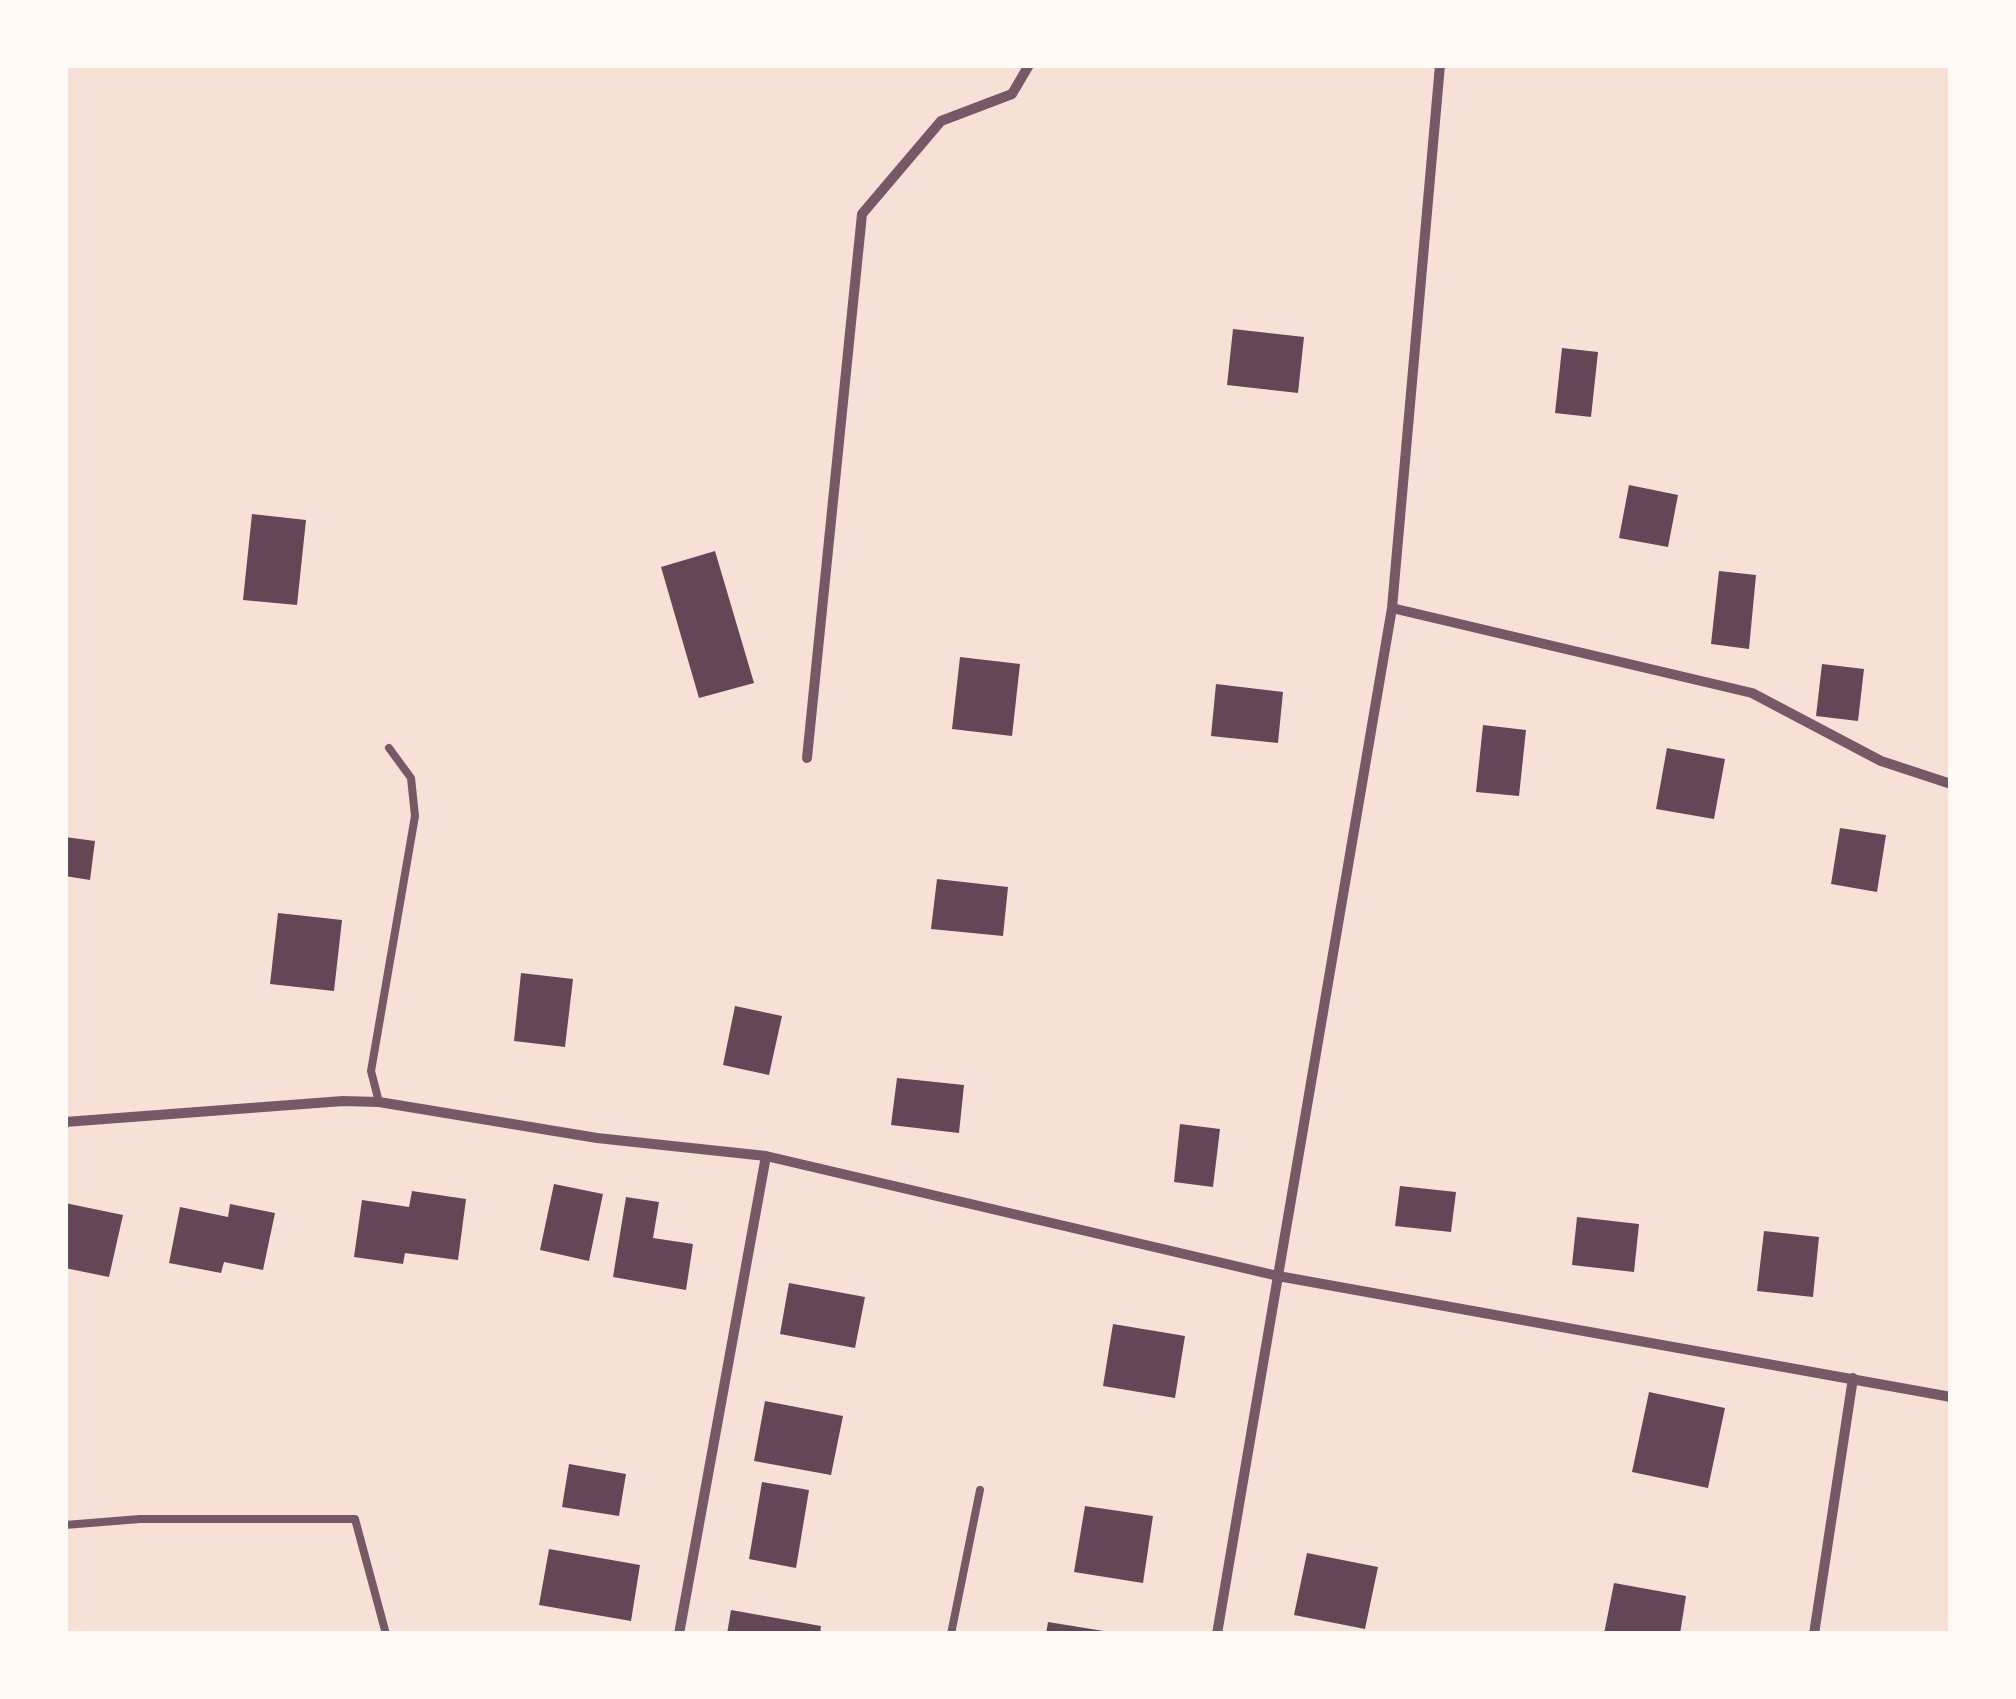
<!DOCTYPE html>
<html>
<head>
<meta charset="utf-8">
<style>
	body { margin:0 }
	#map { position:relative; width:2016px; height:1699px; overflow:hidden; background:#f7e1d7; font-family:"Work Sans",sans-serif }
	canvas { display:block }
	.frame { position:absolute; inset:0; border:68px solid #fffaf5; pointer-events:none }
</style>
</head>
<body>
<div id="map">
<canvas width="2016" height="1699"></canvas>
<div class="frame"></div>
</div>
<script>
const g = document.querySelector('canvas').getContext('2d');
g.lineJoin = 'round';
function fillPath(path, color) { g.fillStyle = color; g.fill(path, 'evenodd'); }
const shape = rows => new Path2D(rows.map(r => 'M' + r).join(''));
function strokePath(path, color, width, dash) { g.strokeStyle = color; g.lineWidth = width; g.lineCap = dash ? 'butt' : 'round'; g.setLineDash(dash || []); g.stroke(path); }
fillPath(shape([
	[1233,329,1304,337,1298,393,1227,385],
	[1562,348,1598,352,1591,417,1555,413],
	[1629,485,1678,495,1668,547,1619,538],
	[252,514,306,520,297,605,243,600],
	[715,551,754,683,699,698,661,567],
	[1719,571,1756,575,1749,649,1711,644],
	[960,657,1020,664,1012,736,952,729],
	[1822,664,1864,669,1858,721,1816,716],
	[1216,684,1283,692,1278,743,1211,736],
	[1483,725,1526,730,1519,796,1476,792],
	[1667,748,1725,759,1714,819,1656,809],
	[1840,828,1886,835,1877,892,1831,884],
	[65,837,95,841,90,880,65,876],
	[937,879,1008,887,1003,936,931,929],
	[278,913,342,920,334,991,270,984],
	[521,973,573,979,565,1047,514,1041],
	[735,1006,782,1016,769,1075,723,1065],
	[897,1078,964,1085,959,1133,891,1125],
	[1180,1124,1220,1129,1213,1187,1174,1182],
	[554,1184,603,1194,589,1261,540,1250],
	[1400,1186,1456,1192,1451,1232,1395,1226],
	[412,1191,466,1199,458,1260,405,1253,403,1264,354,1257,362,1200,409,1207],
	[626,1197,659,1202,653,1238,693,1244,686,1290,613,1277],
	[65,1203,123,1215,109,1277,65,1268],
	[230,1204,275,1213,263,1270,224,1262,221,1273,169,1263,180,1207,228,1217],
	[1577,1217,1639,1224,1634,1272,1572,1265],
	[1764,1231,1819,1237,1813,1297,1757,1291],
	[789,1283,865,1297,855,1348,780,1334],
	[1113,1324,1185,1336,1175,1398,1103,1386],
	[1649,1392,1725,1408,1708,1488,1632,1472],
	[765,1401,843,1416,831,1475,754,1461],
	[569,1464,626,1474,619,1516,562,1507],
	[762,1482,809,1490,796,1568,749,1559],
	[1085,1506,1153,1516,1143,1583,1074,1572],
	[549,1549,640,1565,631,1621,539,1605],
	[1307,1553,1378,1567,1365,1629,1294,1615],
	[1614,1583,1686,1596,1680,1634,1604,1634],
	[731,1610,821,1626,820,1634,727,1634],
	[1048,1622,1110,1632,1109,1634,1046,1634]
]), '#644757');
strokePath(shape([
	[379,1102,371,1071,415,816,411,778,389,748],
	[65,1525,140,1519,355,1519,386,1634],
	[951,1634,980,1490]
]), '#755966', 8);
strokePath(shape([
	[1440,65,1392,608,1278,1276,1951,1397],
	[1392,608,1752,693,1881,761,1951,784],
	[807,758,862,214,941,121,1012,94,1029,65],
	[65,1122,343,1101,379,1102,597,1138,766,1156,1278,1276,1217,1634],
	[679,1634,766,1156],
	[1814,1634,1853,1378]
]), '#755966', 10);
</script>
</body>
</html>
